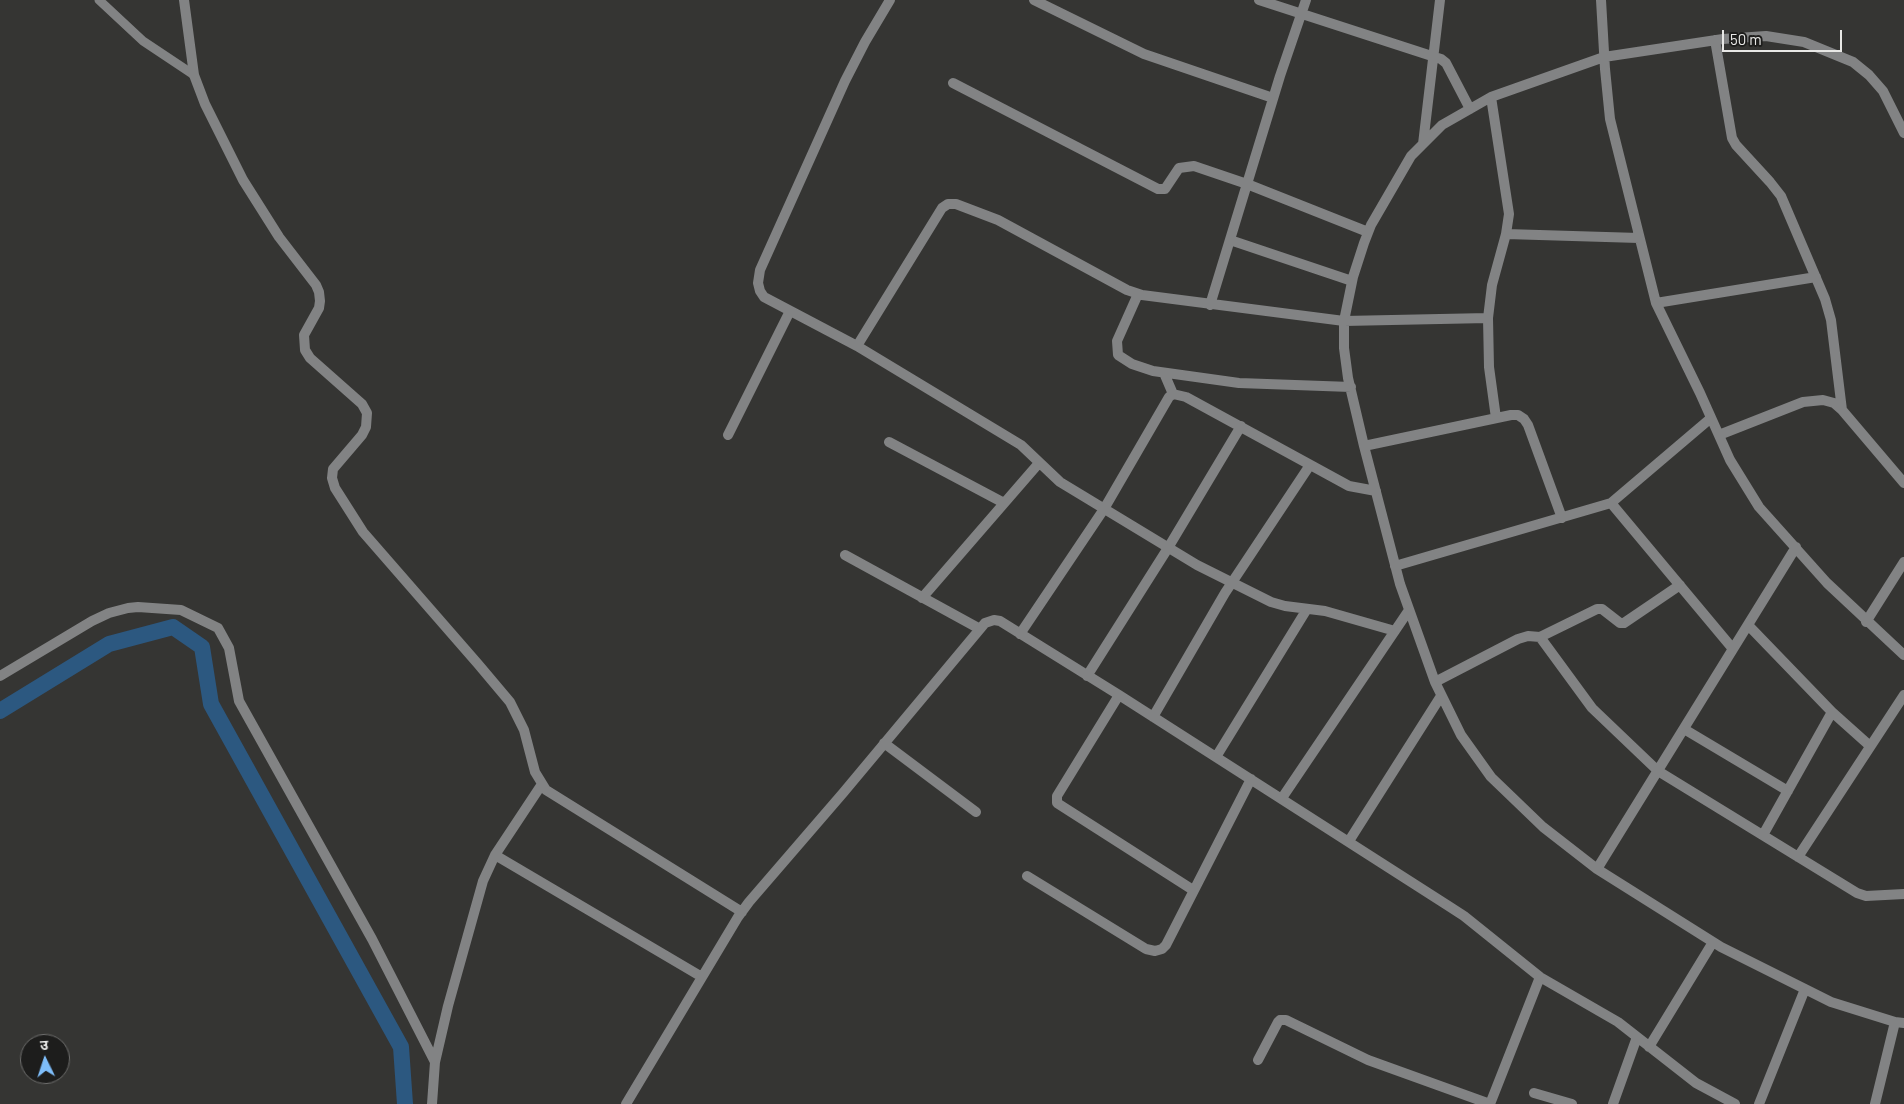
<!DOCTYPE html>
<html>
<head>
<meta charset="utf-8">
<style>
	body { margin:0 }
	#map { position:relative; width:1904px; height:1104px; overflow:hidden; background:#353533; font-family:Barlow,"Noto Sans Devanagari",sans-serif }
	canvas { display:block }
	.north { position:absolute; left:20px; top:1034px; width:50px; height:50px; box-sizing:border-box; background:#1d1d1c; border:1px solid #6e6e6d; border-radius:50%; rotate:356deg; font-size:14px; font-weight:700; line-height:20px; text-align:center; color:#e8e8e6 }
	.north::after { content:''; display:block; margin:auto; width:18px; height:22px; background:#7ebdf9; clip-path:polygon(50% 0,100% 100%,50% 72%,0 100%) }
	.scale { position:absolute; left:1722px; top:30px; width:120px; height:22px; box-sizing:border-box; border:2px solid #e8e8e6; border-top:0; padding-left:6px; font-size:15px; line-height:18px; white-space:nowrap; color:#e8e8e6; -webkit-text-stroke:4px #1d1d1c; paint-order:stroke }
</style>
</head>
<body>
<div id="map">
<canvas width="1904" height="1104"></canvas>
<div class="north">उ</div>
<div class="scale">50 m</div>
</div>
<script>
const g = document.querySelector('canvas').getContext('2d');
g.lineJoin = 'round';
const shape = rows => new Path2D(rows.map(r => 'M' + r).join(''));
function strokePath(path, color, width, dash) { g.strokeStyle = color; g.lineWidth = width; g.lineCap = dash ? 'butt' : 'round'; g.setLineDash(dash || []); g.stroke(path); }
strokePath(shape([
	[0,711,109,644,173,627,202,647,211,704,401,1047,405,1104]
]), '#2c5880', 16);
strokePath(shape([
	[99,0,143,41,194,75]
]), '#828384', 9);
strokePath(shape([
	[184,0,194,75,205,104,243,180,279,237,316,285,319,292,320,301,319,308,304,335,305,350,310,358,362,404,367,413,366,427,362,435,333,469,332,478,335,488,363,532,478,664,510,702,524,730,535,772,546,790,742,912],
	[890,0,865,42,845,81,760,270,758,283,760,291,764,297,857,346,1021,445,1060,482,1197,565,1271,602,1285,606,1325,611,1395,631],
	[1034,0,1144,54,1273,98],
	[1259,0,1441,59,1446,63,1470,109],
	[1601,0,1605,69,1610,119,1656,303,1700,393,1730,460,1759,507,1827,583,1904,655],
	[1715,40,1732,138,1736,145,1770,182,1781,196,1825,299,1831,320,1842,410],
	[953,83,1158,189,1165,189,1179,168,1194,166,1247,184,1368,232],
	[1491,97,1509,214,1506,234,1492,285,1488,318,1489,367,1496,418],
	[1904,133,1883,91,1869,75,1853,62,1804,42,1766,36,1723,39,1604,57,1491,97,1442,125,1411,156,1371,225,1364,243,1353,277,1344,321,1344,348,1348,378,1364,446,1400,584,1435,682,1461,735,1491,777,1543,827,1597,869,1721,947,1831,1002,1895,1022,1904,1023],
	[1423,144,1440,0],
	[1506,234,1639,238],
	[1230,240,1352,281],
	[1138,294,1117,341,1118,355,1132,364,1153,371,1239,383,1351,387],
	[1656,303,1816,277],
	[1210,305,1280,76,1306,0],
	[857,346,942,208,948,204,956,204,998,220,1127,290,1142,295,1344,321,1488,318],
	[1164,373,1173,394],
	[728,435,790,311],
	[1719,435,1803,402,1823,400,1834,403,1842,410,1904,483],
	[889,442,1004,503],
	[1364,446,1511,415,1518,415,1524,419,1528,425,1562,518],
	[1611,503,1733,649],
	[845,555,980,629],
	[1395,566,1611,503,1711,418],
	[922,598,1039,463],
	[1866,622,1904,562],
	[1748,625,1832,712,1870,746],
	[1020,634,1104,509,1169,397,1173,394,1186,397,1349,486,1376,491],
	[1540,637,1597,609,1602,609,1620,623,1624,623,1680,585],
	[0,676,92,621,109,613,128,608,138,607,181,610,218,628,229,648,239,701,372,939,435,1062],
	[1087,676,1168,548,1241,426],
	[1435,682,1518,639,1528,636,1540,637,1592,708,1658,771,1857,893,1866,896,1904,894],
	[1119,695,1057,796,1057,803,1193,890],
	[1153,717,1225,593,1310,465],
	[1684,729,1788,791],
	[884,743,976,812],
	[1216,757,1307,609],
	[1282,798,1409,610],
	[1763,835,1832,712],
	[1349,841,1441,696],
	[495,855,702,977],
	[1798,857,1904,695],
	[1597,869,1796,547],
	[1027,876,1146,949,1155,951,1162,949,1166,945,1251,779],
	[1649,1047,1713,942],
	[1258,1060,1278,1022,1280,1020,1286,1020,1368,1060,1490,1104],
	[1534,1093,1572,1104],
	[432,1104,435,1062,448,1006,483,881,495,855,542,784],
	[626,1104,738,917,749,902,843,793,985,623,994,620,1000,621,1119,695,1447,905,1464,916,1540,977,1618,1022,1696,1083,1735,1104],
	[1490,1104,1540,977],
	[1613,1104,1637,1037],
	[1759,1104,1805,989],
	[1875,1104,1895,1022]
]), '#828384', 10);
</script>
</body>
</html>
